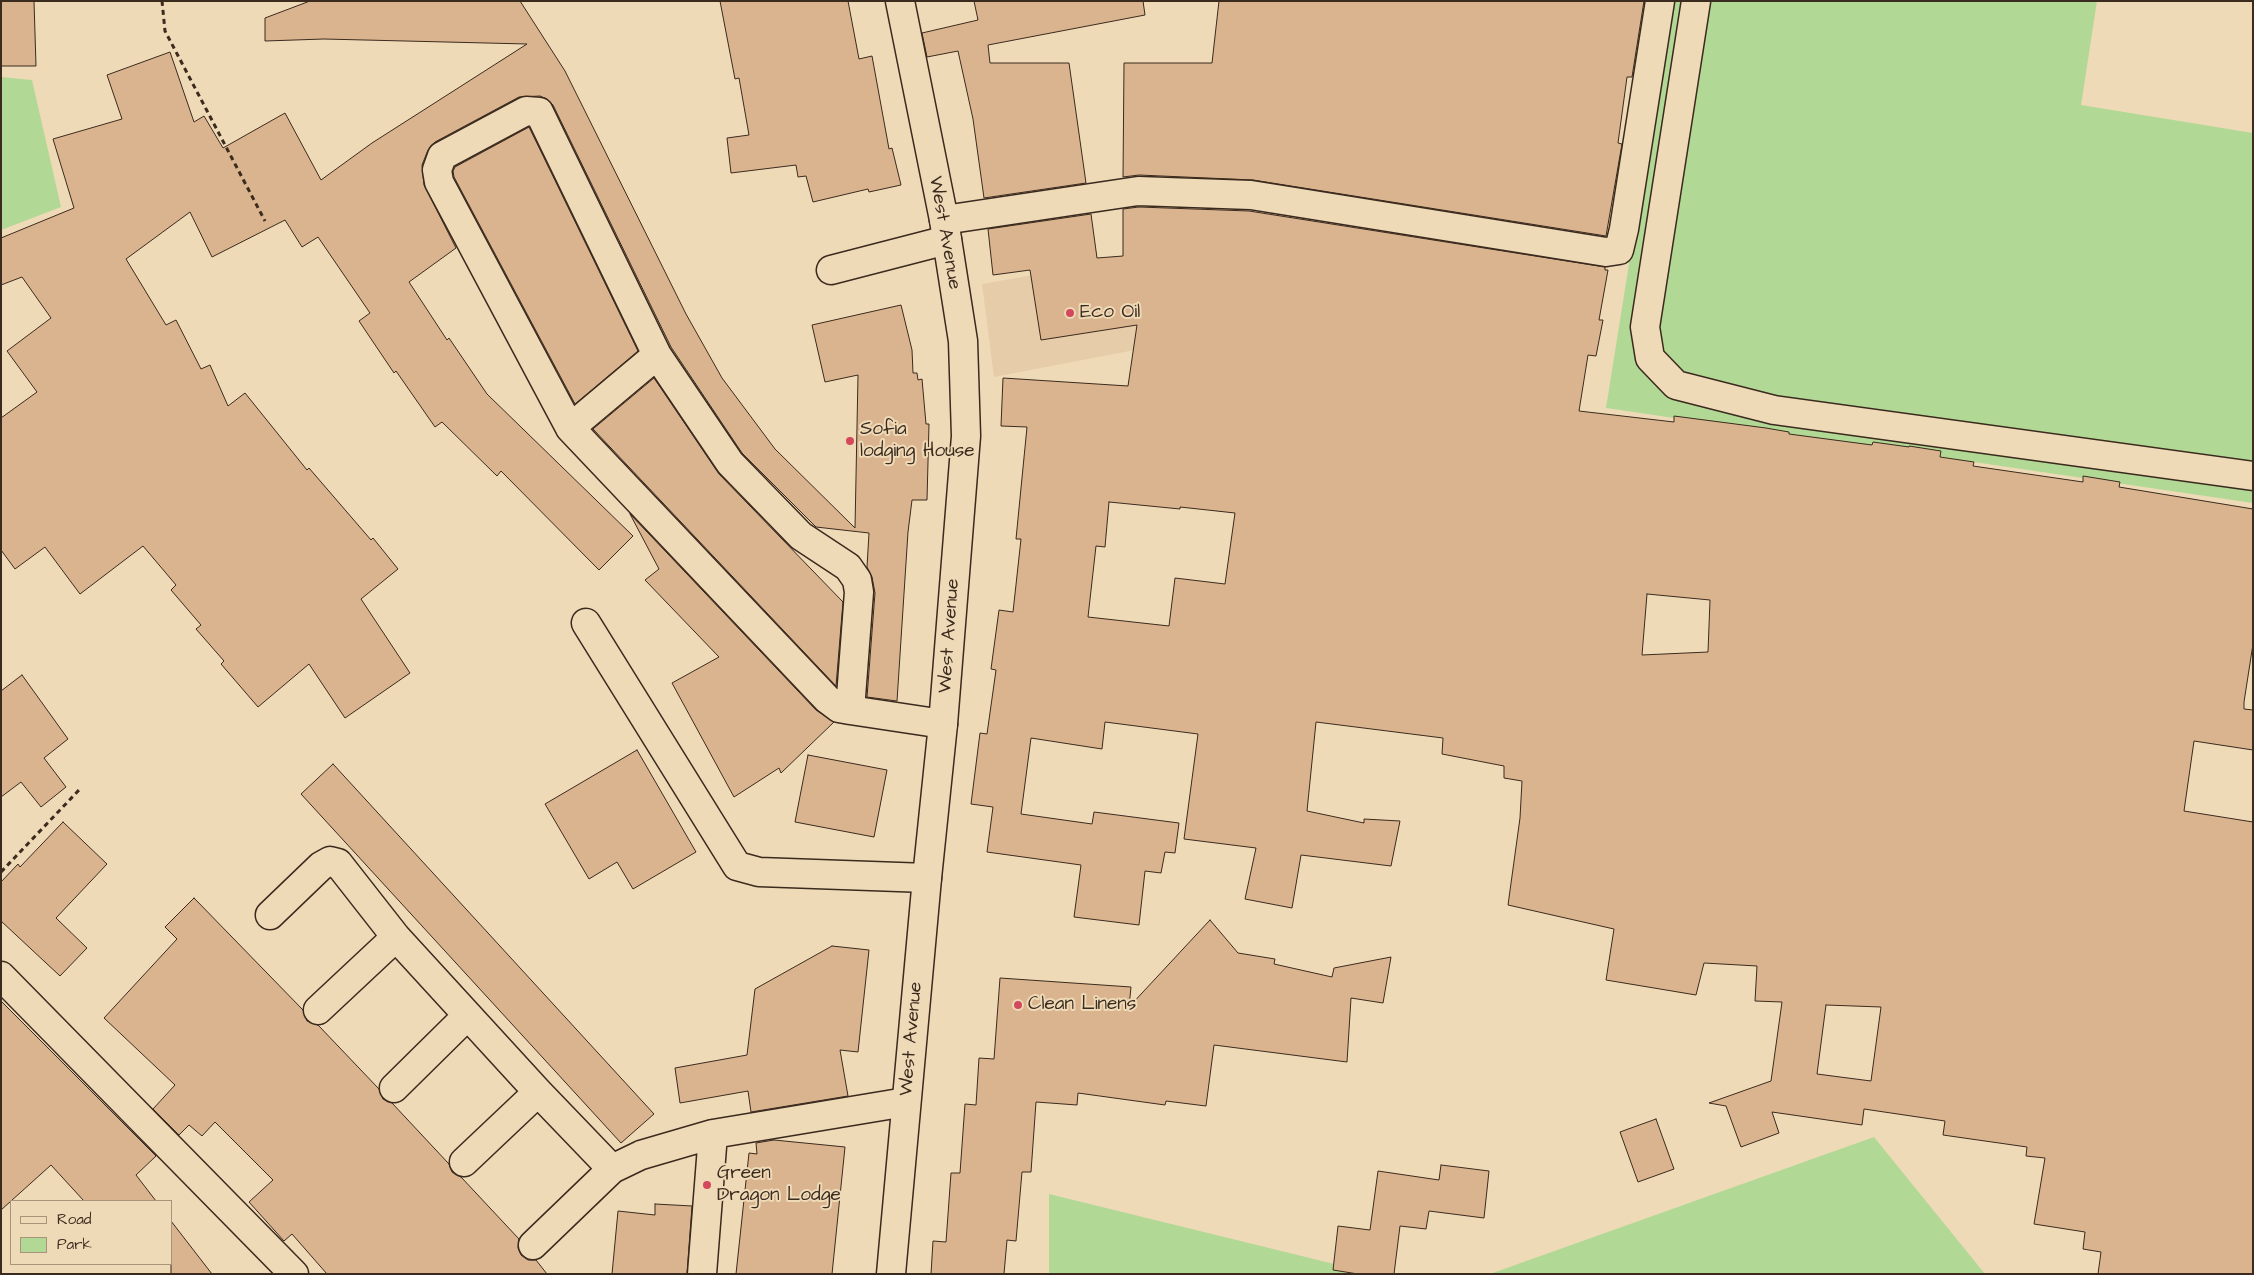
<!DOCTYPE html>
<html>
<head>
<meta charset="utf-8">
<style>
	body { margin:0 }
	#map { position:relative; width:2254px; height:1275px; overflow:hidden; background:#efdab8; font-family:"Architects Daughter",sans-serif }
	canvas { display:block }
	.frame { position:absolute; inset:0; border:2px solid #3b2a1e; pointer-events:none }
	.legend { position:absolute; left:10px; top:1200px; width:162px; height:65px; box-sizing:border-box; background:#efdab8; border:1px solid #a7947a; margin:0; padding:6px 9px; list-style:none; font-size:15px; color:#3b2a1e }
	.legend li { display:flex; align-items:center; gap:10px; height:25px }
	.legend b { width:25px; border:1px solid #a7947a }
</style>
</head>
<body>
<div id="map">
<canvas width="2254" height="1275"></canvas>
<div class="frame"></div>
<ul class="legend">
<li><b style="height:6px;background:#efdab8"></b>Road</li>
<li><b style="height:14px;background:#b1d895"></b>Park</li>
</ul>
</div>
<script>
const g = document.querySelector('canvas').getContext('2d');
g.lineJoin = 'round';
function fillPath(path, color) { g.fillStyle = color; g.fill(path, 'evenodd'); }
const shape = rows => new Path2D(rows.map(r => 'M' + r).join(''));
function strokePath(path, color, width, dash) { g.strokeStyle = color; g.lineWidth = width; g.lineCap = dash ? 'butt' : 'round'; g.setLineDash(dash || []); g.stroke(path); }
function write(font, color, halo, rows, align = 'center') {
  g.font = font + ' "Architects Daughter",sans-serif'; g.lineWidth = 4; g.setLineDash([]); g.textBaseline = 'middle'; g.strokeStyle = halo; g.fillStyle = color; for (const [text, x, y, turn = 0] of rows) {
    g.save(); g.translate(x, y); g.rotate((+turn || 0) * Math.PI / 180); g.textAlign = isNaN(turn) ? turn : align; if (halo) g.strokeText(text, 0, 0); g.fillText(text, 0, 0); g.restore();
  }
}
fillPath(shape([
	[1157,253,1140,349,994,377,982,284]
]), '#e6cca8');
fillPath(shape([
	[1671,1,2097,1,2081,105,2253,133,2253,503,1606,408],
	[1,77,32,80,61,207,1,230],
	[1874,1137,1985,1274,1490,1274],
	[1049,1194,1375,1274,1049,1274]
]), '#b1d895');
const building = shape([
	[1,1,34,1,36,66,1,66,1,1],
	[310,1,520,1,565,71,686,314,722,378,775,449,855,528,858,375,825,382,812,325,901,305,912,350,913,373,917,373,918,380,922,379,926,424,929,424,927,500,912,500,908,532,897,701,867,697,875,593,872,577,867,567,869,533,816,527,742,453,671,347,553,105,547,99,540,96,519,97,435,142,428,150,422,165,424,185,456,248,409,282,447,340,449,338,487,394,633,536,599,570,501,471,497,476,442,422,435,427,396,371,394,373,359,321,370,313,318,237,302,247,285,220,212,257,190,212,126,259,166,325,176,320,201,369,210,365,228,406,245,393,307,470,309,468,371,540,373,538,398,569,361,599,410,673,345,718,309,664,258,707,221,664,224,661,196,629,201,625,171,590,176,585,143,546,80,594,45,547,15,569,1,550,1,418,37,392,7,351,51,318,22,277,1,285,1,238,74,208,53,139,122,119,107,75,170,52,194,122,204,116,223,148,285,113,321,180,372,143,527,44,324,39,265,41,265,18,310,1],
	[720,1,848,1,859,59,872,56,889,149,892,148,901,185,869,192,868,189,813,202,806,176,798,177,796,165,731,173,727,138,749,135,739,78,735,79,720,1],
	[974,1,1143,1,1145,15,988,45,990,63,1069,63,1086,183,984,198,973,119,958,51,927,57,922,33,978,20,974,1],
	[1219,1,1644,1,1632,77,1627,77,1618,143,1622,144,1606,236,1253,180,1139,175,1123,177,1124,63,1212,63,1219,1],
	[529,127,638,351,575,404,454,177,453,171,455,167,529,127],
	[1139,207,1249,211,1605,267,1605,270,1608,270,1599,320,1603,320,1596,356,1588,355,1579,411,1674,422,1674,416,1766,428,1789,432,1789,434,1872,445,1873,442,1909,447,1909,446,1941,451,1940,457,1974,462,1973,466,2083,482,2083,476,2120,482,2119,487,2253,509,2253,644,2244,702,2244,709,2253,710,2253,750,2194,741,2184,811,2253,822,2253,1274,2098,1274,2101,1252,2083,1249,2085,1232,2034,1224,2045,1158,2026,1156,2027,1147,1943,1135,1945,1121,1864,1109,1862,1125,1772,1112,1779,1133,1741,1147,1726,1106,1709,1103,1771,1081,1782,1002,1755,1001,1757,966,1704,963,1696,995,1606,980,1614,929,1508,905,1520,818,1522,781,1504,778,1504,766,1442,754,1443,738,1316,722,1307,811,1364,823,1364,819,1400,821,1391,866,1301,855,1292,908,1245,899,1256,848,1184,839,1198,734,1105,722,1102,749,1031,738,1021,814,1092,824,1094,812,1179,823,1175,853,1165,852,1161,873,1145,871,1139,925,1074,917,1081,865,987,852,993,807,971,804,980,733,987,734,996,670,991,669,999,610,1013,612,1021,539,1016,539,1027,427,1001,426,1003,378,1128,386,1137,325,1041,340,1030,270,993,275,988,229,1091,214,1097,258,1123,256,1123,209,1139,207],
	[1109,502,1180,509,1180,507,1235,513,1225,584,1175,578,1169,626,1088,617,1096,546,1105,547,1109,502],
	[1647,594,1710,600,1708,652,1642,655,1647,594],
	[1826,1005,1881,1007,1871,1081,1817,1074,1826,1005],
	[654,378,719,474,843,602,836,686,593,429,654,378],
	[630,514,816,710,834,722,781,773,779,768,734,797,672,683,719,657,645,580,659,569,630,514],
	[22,675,68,739,44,758,66,787,41,807,21,782,1,797,1,691,22,675],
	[637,750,696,852,633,889,617,862,589,879,545,804,637,750],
	[808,755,887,770,874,837,795,822,808,755],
	[333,764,654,1114,621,1143,301,794,333,764],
	[63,822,107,864,56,918,87,948,60,976,1,921,1,882,18,864,20,867,63,822],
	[194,898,303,1010,307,1021,318,1025,379,1089,383,1099,392,1103,449,1164,452,1172,461,1177,519,1239,518,1248,521,1255,528,1260,536,1260,547,1274,327,1274,292,1234,284,1241,249,1202,273,1180,215,1122,202,1136,189,1125,179,1135,153,1109,175,1085,104,1018,177,939,165,927,194,898],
	[1210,920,1238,953,1275,959,1274,964,1332,977,1334,968,1391,957,1383,1003,1351,998,1347,1062,1214,1045,1206,1106,1166,1101,1165,1105,1078,1093,1077,1105,1036,1102,1031,1172,1022,1172,1016,1241,1007,1240,1004,1274,931,1274,933,1241,946,1242,951,1173,960,1173,965,1104,976,1105,979,1058,994,1059,1000,978,1131,987,1129,1007,1210,920],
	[832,946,869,950,858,1052,840,1050,848,1096,751,1112,748,1091,680,1103,675,1068,747,1055,755,989,832,946],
	[1,1001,156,1156,136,1175,156,1201,84,1201,51,1165,1,1210,1,1001],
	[1656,1119,1674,1169,1638,1182,1620,1132,1656,1119],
	[774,1140,845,1147,832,1274,736,1274,749,1153,757,1154,756,1143,774,1140],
	[1441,1165,1489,1171,1484,1218,1429,1211,1426,1229,1400,1226,1394,1274,1358,1274,1333,1270,1338,1226,1370,1230,1378,1171,1439,1180,1441,1165],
	[655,1204,692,1206,687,1274,612,1274,618,1211,655,1215,655,1204],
	[171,1221,212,1274,171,1274,171,1221]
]);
fillPath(building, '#dab48e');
strokePath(building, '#3b2a1e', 1);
const minor = shape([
	[1696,1,1645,327,1650,358,1676,385,1774,410,2253,476],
	[944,220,1138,191,1251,195,1606,252,1619,250,1624,229,1660,1],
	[831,270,947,240],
	[570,428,657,355],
	[586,623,737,866,759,872,927,878],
	[850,710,859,592,857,580,848,567,801,536,730,463,657,355,539,112,526,111,442,156,437,170,439,182,570,428,827,699,839,708,850,710,943,724],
	[270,915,321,866,330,861,338,863,396,937,538,1092,612,1169],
	[1,976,294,1274],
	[318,1010,396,937],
	[394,1088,467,1016],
	[464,1162,538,1092],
	[533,1245,612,1169,641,1155,713,1134,906,1102],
	[702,1274,713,1134]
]);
const major = shape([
	[891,1274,927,878,943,724,966,436,963,341,944,220,900,1]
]);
strokePath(minor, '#3b2a1e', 31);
strokePath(major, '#3b2a1e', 31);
strokePath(shape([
	[162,1,165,31,265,221],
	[1,872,79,790]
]), '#3b2a1e', 3, [5, 4]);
strokePath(minor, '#efdab8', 28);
strokePath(major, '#efdab8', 28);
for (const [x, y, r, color] of [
	[1070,313,5,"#d1495b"],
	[850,441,5,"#d1495b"],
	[1018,1005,5,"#d1495b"],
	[707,1185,5,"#d1495b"]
]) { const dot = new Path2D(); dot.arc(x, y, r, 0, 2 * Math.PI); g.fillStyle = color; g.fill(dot); strokePath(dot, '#efdab8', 2); }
write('19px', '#3b2a1e', '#efdab8', [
	["West Avenue",944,233,80],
	["West Avenue",950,636,-86],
	["West Avenue",912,1039,-85]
]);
write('19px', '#3b2a1e', '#efdab8', [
	["Eco Oil",1080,313],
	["Sofia",860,430],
	["lodging House",860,452],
	["Clean Linens",1028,1005],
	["Green",717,1174],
	["Dragon Lodge",717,1196]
], 'left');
</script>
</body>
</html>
